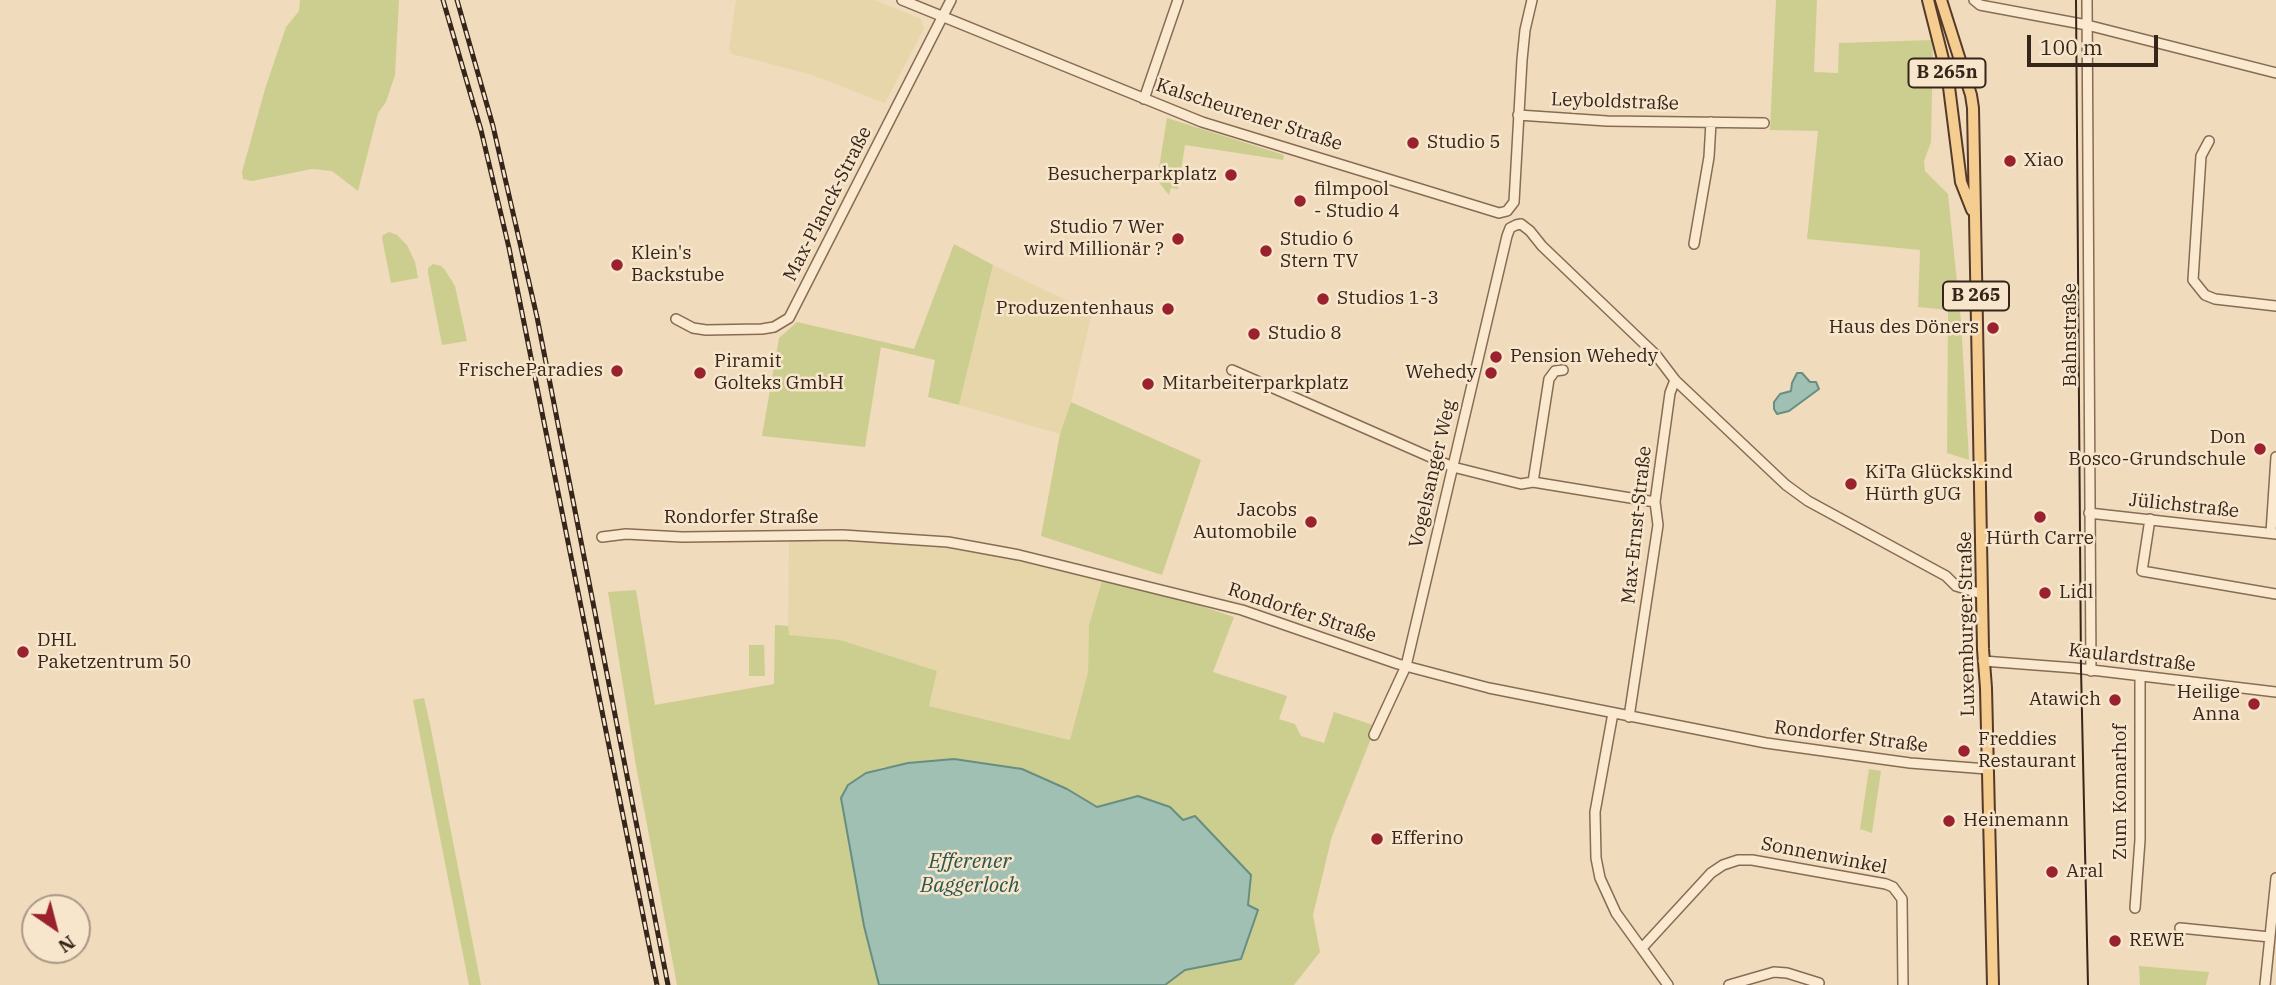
<!DOCTYPE html>
<html>
<head>
<meta charset="utf-8">
<style>
	body { margin:0 }
	#map { position:relative; width:2276px; height:985px; overflow:hidden; background:#f0dbbc; font-family:"IBM Plex Serif",serif }
	canvas { display:block }
	.north { position:absolute; left:21px; top:894px; width:70px; height:70px; box-sizing:border-box; background:#f7e6cc; border:2px solid #aa9985; border-radius:50%; rotate:145deg; font-size:19px; font-weight:700; line-height:28px; text-align:center; color:#36251a }
	.north::after { content:''; display:block; margin:auto; width:24px; height:32px; background:#9a222e; clip-path:polygon(50% 0,100% 100%,50% 72%,0 100%) }
	.scale { position:absolute; left:2027px; top:35px; width:131px; height:32px; box-sizing:border-box; border:4px solid #36251a; border-top:0; padding-left:9px; font-size:21px; line-height:24px; white-space:nowrap; color:#36251a; -webkit-text-stroke:5px #f7e6cc; paint-order:stroke }
</style>
</head>
<body>
<div id="map">
<canvas width="2276" height="985"></canvas>
<div class="north">N</div>
<div class="scale">100 m</div>
</div>
<script>
const g = document.querySelector('canvas').getContext('2d');
g.lineJoin = 'round';
function fillPath(path, color) { g.fillStyle = color; g.fill(path, 'evenodd'); }
const shape = rows => new Path2D(rows.map(r => 'M' + r).join(''));
function strokePath(path, color, width, dash) { g.strokeStyle = color; g.lineWidth = width; g.lineCap = dash ? 'butt' : 'round'; g.setLineDash(dash || []); g.stroke(path); }
function write(font, color, halo, rows, align = 'center') {
  g.font = font + ' "IBM Plex Serif",serif'; g.lineWidth = 5; g.setLineDash([]); g.textBaseline = 'middle'; g.strokeStyle = halo; g.fillStyle = color; for (const [text, x, y, turn = 0] of rows) {
    g.save(); g.translate(x, y); g.rotate((+turn || 0) * Math.PI / 180); g.textAlign = isNaN(turn) ? turn : align; if (halo) g.strokeText(text, 0, 0); g.fillText(text, 0, 0); g.restore();
  }
}
fillPath(shape([
	[736,0,875,0,921,19,924,28,885,103,809,74,732,54,729,49],
	[993,265,1092,313,1071,402,1060,434,959,405],
	[789,539,890,541,948,546,1103,577,1089,625,1088,672,1070,740,928,706,937,671,788,635]
]), '#e6d6a9');
fillPath(shape([
	[300,0,399,0,395,75,386,102,378,113,358,191,332,171,312,169,252,181,243,179,242,172,265,89,286,27,299,11],
	[1776,0,1817,0,1814,72,1838,73,1839,43,1933,40,1931,142,1924,161,1925,171,1948,194,1961,321,1969,460,1947,453,1948,310,1918,307,1920,250,1807,239,1818,131,1770,130],
	[1167,118,1284,155,1283,160,1185,145,1178,189,1171,188,1169,195,1157,180],
	[389,232,397,235,407,245,415,262,418,278,391,283,382,238,383,235],
	[954,244,993,265,959,405,928,397,935,360,881,347,865,447,762,436,779,338,797,322,914,349],
	[433,264,441,266,445,270,455,286,467,341,442,345,428,273,428,268],
	[1071,402,1201,460,1162,575,1041,536,1060,434],
	[1103,577,1166,594,1234,617,1213,672,1287,696,1279,719,1295,724,1301,736,1324,743,1334,712,1376,726,1332,836,1313,915,1320,952,1294,985,1165,985,1185,970,1241,959,1257,910,1248,906,1183,820,1170,807,1138,796,1097,807,1067,789,1022,769,884,767,866,773,848,785,841,798,864,926,879,985,677,985,636,766,608,592,636,590,655,705,774,684,775,625,788,626,789,635,840,640,937,671,929,706,1070,740,1088,672,1089,625],
	[749,645,764,645,765,676,749,676],
	[424,698,430,724,481,985,469,985,413,700],
	[1869,769,1881,771,1872,833,1860,829],
	[2139,966,2209,972,2206,985,2140,985]
]), '#ccce90');
const water = shape([
	[1797,373,1802,373,1810,382,1816,382,1819,389,1789,411,1777,414,1774,409,1774,402,1780,394,1791,391,1792,383,1797,373],
	[954,759,1022,769,1067,789,1097,807,1138,796,1170,807,1183,820,1195,816,1251,875,1248,905,1258,910,1241,959,1185,970,1165,985,879,985,864,926,841,798,848,785,866,773,908,763,954,759]
]);
fillPath(water, '#a0c0b4');
strokePath(water, '#678e81', 2);
const minor = shape([
	[902,0,1202,122,1499,213,1507,211,1514,202,1522,60,1525,30,1532,0],
	[1974,0,1980,5,2087,25,2276,73],
	[2087,0,2091,671],
	[1144,99,1178,0],
	[1518,115,1607,121,1764,123],
	[2209,141,2201,156,2193,280,2205,295,2215,299,2276,306],
	[1694,244,1709,157,1711,122],
	[676,319,693,328,706,330,762,329,774,327,789,318,951,0],
	[1232,370,1453,467,1521,484,1533,482,1655,502],
	[1533,482,1549,379,1555,371,1563,370],
	[2089,513,2276,534],
	[2150,519,2142,571,2276,594],
	[2271,533,2276,457],
	[602,537,626,534,682,537,843,535,948,542,1019,555,1242,610,1398,664,1489,688,1766,743,1910,763,1987,769],
	[1983,661,2075,668,2276,692],
	[1613,713,1595,812,1596,858,1600,878,1616,913,1668,985],
	[1629,717,1658,525,1655,502,1670,393,1675,380],
	[1374,735,1406,666,1507,236,1510,228,1516,225,1521,224,1530,231,1542,246,1656,355,1675,380,1786,485,1808,501,1946,576,1956,586,1982,594],
	[2135,908,2140,840,2140,677],
	[2180,928,2270,937],
	[1642,948,1711,873,1723,865,1738,860,1752,860,1886,884,1893,887,1902,899,1903,985],
	[1729,985,1774,972,1787,973,1819,983],
	[2265,985,2276,878]
]);
const major = shape([
	[1928,0,1948,79,1961,182,1972,210],
	[1941,0,1971,95,1973,108,1983,649,1986,688,1993,985]
]);
strokePath(minor, '#886b55', 12);
strokePath(major, '#553a2a', 14);
strokePath(minor, '#fae9cf', 9);
strokePath(major, '#f6cd90', 10);
strokePath(shape([
	[2076,0,2081,669,2088,985]
]), '#36251a', 2);
const rail = shape([
	[443,0,481,130,509,248,657,985],
	[457,0,493,126,537,317,668,985]
]);
strokePath(rail, '#36251a', 5);
strokePath(rail, '#f7e6cc', 2.5, [8]);
for (const [x, y, r, color] of [
	[1413,143,7,"#9a222e"],
	[2010,161,7,"#9a222e"],
	[1231,175,7,"#9a222e"],
	[1300,201,7,"#9a222e"],
	[1178,239,7,"#9a222e"],
	[1266,251,7,"#9a222e"],
	[617,265,7,"#9a222e"],
	[1323,299,7,"#9a222e"],
	[1168,309,7,"#9a222e"],
	[1993,328,7,"#9a222e"],
	[1254,334,7,"#9a222e"],
	[1496,357,7,"#9a222e"],
	[617,371,7,"#9a222e"],
	[700,373,7,"#9a222e"],
	[1491,373,7,"#9a222e"],
	[1148,384,7,"#9a222e"],
	[2260,449,7,"#9a222e"],
	[1851,484,7,"#9a222e"],
	[2040,517,7,"#9a222e"],
	[1311,522,7,"#9a222e"],
	[2045,593,7,"#9a222e"],
	[23,652,7,"#9a222e"],
	[2115,700,7,"#9a222e"],
	[2254,704,7,"#9a222e"],
	[1964,751,7,"#9a222e"],
	[1949,821,7,"#9a222e"],
	[1377,839,7,"#9a222e"],
	[2052,872,7,"#9a222e"],
	[2115,941,7,"#9a222e"]
]) { const dot = new Path2D(); dot.arc(x, y, r, 0, 2 * Math.PI); g.fillStyle = color; g.fill(dot); strokePath(dot, '#f7e6cc', 2.5); }
for (const [x, y, w] of [
	[1947,73,77],
	[1976,296,66]
]) { const box = new Path2D(); box.roundRect(x - w / 2, y - 14.5, w, 29, 5); g.fillStyle = '#f7e6cc'; g.fill(box); strokePath(box, '#36251a', 2); }
write('bold 18px', '#36251a', null, [
	["B 265n",1947,73],
	["B 265",1976,296]
]);
write('19px', '#36251a', '#f7e6cc', [
	["Leyboldstraße",1615,102,2],
	["Kalscheurener Straße",1249,115,18],
	["Max-Planck-Straße",828,204,-63],
	["Bahnstraße",2071,335,-90],
	["Vogelsanger Weg",1433,474,-77],
	["Jülichstraße",2184,506,6],
	["Rondorfer Straße",741,518],
	["Max-Ernst-Straße",1637,525,-84],
	["Rondorfer Straße",1302,613,18],
	["Luxemburger Straße",1967,624,-91],
	["Kaulardstraße",2132,658,7],
	["Rondorfer Straße",1851,737,7],
	["Zum Komarhof",2121,792,-90],
	["Sonnenwinkel",1824,856,11]
]);
write('19px', '#36251a', '#f7e6cc', [
	["Studio 5",1427,143],
	["Xiao",2024,161],
	["Besucherparkplatz",1217,175,"right"],
	["filmpool",1314,190],
	["- Studio 4",1314,212],
	["Studio 7 Wer",1164,228,"right"],
	["wird Millionär ?",1164,250,"right"],
	["Studio 6",1280,240],
	["Stern TV",1280,262],
	["Klein's",631,254],
	["Backstube",631,276],
	["Studios 1-3",1337,299],
	["Produzentenhaus",1154,309,"right"],
	["Haus des Döners",1979,328,"right"],
	["Studio 8",1268,334],
	["Pension Wehedy",1510,357],
	["Piramit",714,362],
	["Golteks GmbH",714,384],
	["FrischeParadies",603,371,"right"],
	["Wehedy",1477,373,"right"],
	["Mitarbeiterparkplatz",1162,384],
	["Don",2246,438,"right"],
	["Bosco-Grundschule",2246,460,"right"],
	["KiTa Glückskind",1865,473],
	["Hürth gUG",1865,495],
	["Jacobs",1297,511,"right"],
	["Automobile",1297,533,"right"],
	["Hürth Carre",2040,539,"center"],
	["Lidl",2059,593],
	["DHL",37,641],
	["Paketzentrum 50",37,663],
	["Heilige",2240,693,"right"],
	["Anna",2240,715,"right"],
	["Atawich",2101,700,"right"],
	["Freddies",1978,740],
	["Restaurant",1978,762],
	["Heinemann",1963,821],
	["Efferino",1391,839],
	["Aral",2066,872],
	["REWE",2129,941]
], 'left');
write('italic 21px', '#295750', '#f7e6cc', [
	["Efferener",970,862],
	["Baggerloch",970,886]
]);
</script>
</body>
</html>
